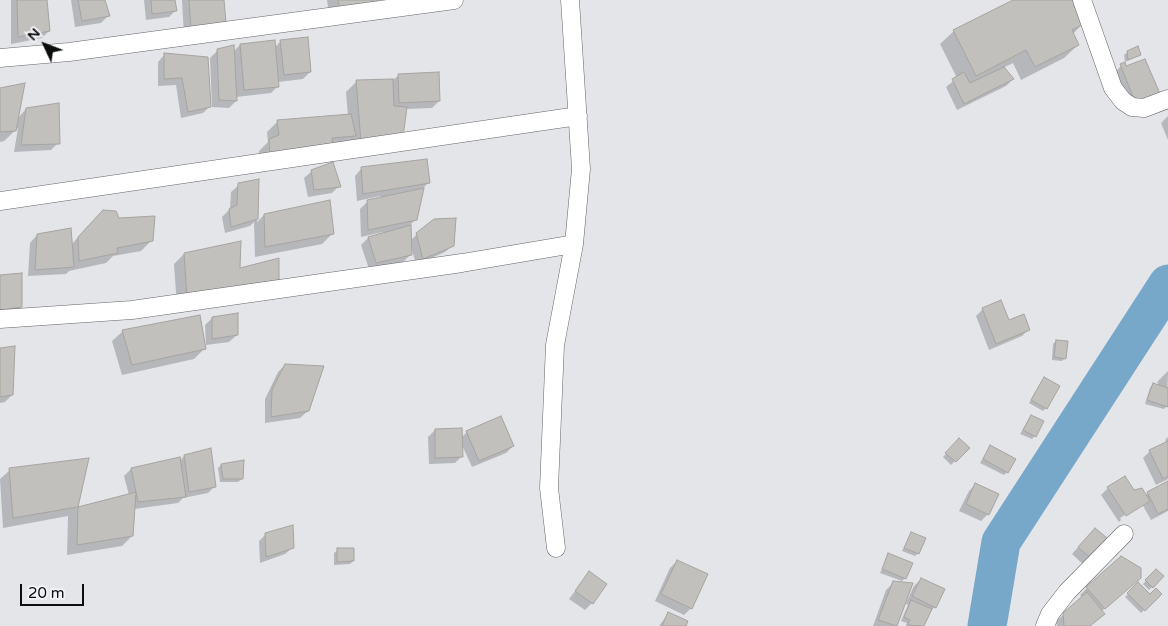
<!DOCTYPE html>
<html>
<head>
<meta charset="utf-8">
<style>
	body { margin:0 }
	#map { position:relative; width:1168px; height:626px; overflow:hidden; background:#e3e5e9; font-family:"Varela Round",sans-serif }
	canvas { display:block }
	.north { position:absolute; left:20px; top:20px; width:50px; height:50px; -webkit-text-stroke:4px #f1f2f6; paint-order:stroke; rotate:313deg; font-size:14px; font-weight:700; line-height:20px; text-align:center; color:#0b0c0d }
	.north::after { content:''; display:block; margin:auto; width:18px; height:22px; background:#0b0c0d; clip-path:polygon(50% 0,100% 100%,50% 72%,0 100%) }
	.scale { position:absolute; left:20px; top:584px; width:64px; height:22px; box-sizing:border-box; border:2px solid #0b0c0d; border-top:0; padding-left:6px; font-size:15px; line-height:18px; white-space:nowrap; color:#0b0c0d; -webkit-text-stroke:4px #f1f2f6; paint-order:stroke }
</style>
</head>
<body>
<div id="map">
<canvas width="1168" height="626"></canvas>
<div class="north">N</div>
<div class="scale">20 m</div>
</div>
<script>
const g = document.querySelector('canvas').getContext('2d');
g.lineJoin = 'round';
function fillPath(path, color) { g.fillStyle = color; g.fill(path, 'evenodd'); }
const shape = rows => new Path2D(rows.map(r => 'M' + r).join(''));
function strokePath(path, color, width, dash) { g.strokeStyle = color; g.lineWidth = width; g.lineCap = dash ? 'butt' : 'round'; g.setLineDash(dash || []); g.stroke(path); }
fillPath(shape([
	[11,0,46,0,49,31,42,38,11,44],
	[71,0,104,0,108,16,101,23,75,27],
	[144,0,174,0,176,10,169,17,146,20],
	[182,0,223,0,184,36],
	[327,0,377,0,330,20],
	[1015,0,1073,0,1084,22,1073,34,1078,45,1064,58,1021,80,1013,63,1003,68,1013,79,1006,86,957,110,946,87,957,78,940,44,954,31],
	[281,41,310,72,303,79,278,82,278,86,271,93,236,97,236,101,229,108,212,107,210,58,218,50,233,52,240,45,274,48],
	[1128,52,1140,55,1125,62,1124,55],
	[165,54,210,106,203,113,181,118,176,85,158,86,158,62],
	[1121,66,1126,67,1160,96,1129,110,1114,73],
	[399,75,439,101,432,108,406,109,351,152,350,140,344,146,260,166,259,151,268,142,267,132,277,122,348,116,346,92,357,81,393,80],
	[0,89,17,119,26,109,58,143,51,150,14,152,18,128,4,141,0,142],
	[1168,116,1168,140,1161,123],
	[362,168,429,182,423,188,416,219,407,228,410,241,417,234,453,245,445,252,416,265,411,246,410,255,403,262,369,269,361,245,368,238,384,234,383,232,361,237,360,209,367,202,381,199,380,196,357,201,355,176],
	[312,171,339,186,332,193,308,197,304,178],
	[258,181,257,222,264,215,333,233,322,244,255,257,254,222,250,226,225,233,222,217,230,209,231,192,239,185],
	[119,220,152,240,141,251,113,256,106,263,69,271,66,274,28,276,30,243,37,235,71,245,92,222],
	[184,254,239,270,177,307,174,264],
	[0,277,21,307,10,317,0,318],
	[983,309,1008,321,1029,329,1022,336,989,350,976,316],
	[212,318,237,335,229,342,206,345,205,325],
	[123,331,204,349,194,359,122,375,112,341],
	[1056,341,1065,358,1062,361,1052,360,1053,344],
	[0,350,12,395,5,402,0,403],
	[285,365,308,411,300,418,265,423,265,399,278,372],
	[1168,371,1167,406,1164,409,1145,404,1150,388,1153,384,1160,387,1157,382],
	[1041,382,1046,408,1043,411,1029,403],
	[1031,416,1035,436,1032,439,1020,434],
	[435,430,461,438,467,432,513,446,506,453,472,467,461,443,462,456,455,463,429,464,428,437],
	[1168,437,1168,479,1156,485,1143,458,1150,451,1167,443,1165,440],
	[959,440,968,448,951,465,943,457],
	[990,447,1007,472,1004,475,980,463],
	[184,456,215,486,208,493,183,498,178,503,134,509,132,536,122,546,67,555,68,516,3,528,0,479,10,470,88,460,76,508,129,495,124,476,131,469,180,461],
	[221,465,242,479,238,482,220,482,218,468],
	[1168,483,1168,511,1151,520,1142,504,1120,518,1121,520,1119,522,1101,495,1108,488,1134,491,1145,495],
	[976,484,988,514,981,521,959,511,969,491],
	[911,533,918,553,915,556,902,551],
	[266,534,293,547,285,554,260,563,259,541],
	[1088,536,1110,542,1087,568,1072,554],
	[338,550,353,561,350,564,334,565,334,553],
	[889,555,905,578,902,581,880,573],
	[677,561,691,608,684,615,655,601,670,568],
	[1156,570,1163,576,1149,590,1143,584],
	[589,573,592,603,585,610,569,599],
	[921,579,935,607,928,613,923,626,906,626,907,623,901,621,908,605,905,603,895,626,873,626,886,590,893,583,906,603,914,586],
	[1138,584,1150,596,1160,594,1141,613,1125,597],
	[1132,585,1102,611,1090,626,1057,626,1056,621,1083,598,1080,595,1087,588],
	[668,614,685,626,659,626]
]), '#0003');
strokePath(shape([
	[987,626,1001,542,1168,284]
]), '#77a7c9', 39);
const building = shape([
	[17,0,47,0,50,31,18,37,17,0],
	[78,0,105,0,110,16,82,21,78,0],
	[151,0,175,0,177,11,152,14,151,0],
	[189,0,224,0,226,23,191,30,189,0],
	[338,0,378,0,378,4,340,10,338,0],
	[1013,0,1074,0,1086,23,1072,30,1079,45,1035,67,1026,50,976,76,953,30,1013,0],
	[308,37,311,72,284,75,280,40,308,37],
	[275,40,279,87,244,90,240,44,275,40],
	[234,45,237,101,219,100,217,49,234,45],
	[1138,46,1141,55,1128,60,1127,51,1138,46],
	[164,53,208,57,211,107,188,112,182,78,164,79,164,53],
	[1145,59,1161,96,1136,104,1120,64,1125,62,1126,66,1145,59],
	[1004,67,1014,79,964,104,952,79,964,72,970,83,1004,67],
	[439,72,440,101,399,103,398,74,439,72],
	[393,79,394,106,407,107,403,137,361,142,356,80,393,79],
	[25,83,16,131,0,132,0,88,25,83],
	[59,103,60,144,21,145,26,108,59,103],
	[351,114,356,136,332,138,333,146,270,156,269,139,279,135,277,120,351,114],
	[427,159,430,183,363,194,361,167,427,159],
	[333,162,341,187,314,190,311,170,333,162],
	[259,179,258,219,231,227,229,209,237,205,238,183,259,179],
	[424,188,417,220,368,230,367,200,424,188],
	[330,200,334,234,265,247,264,214,330,200],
	[103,210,116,211,119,218,155,216,153,241,117,248,118,253,79,261,78,237,103,210],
	[456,218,454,246,423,259,416,233,434,219,456,218],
	[411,225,412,255,376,263,368,237,411,225],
	[71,228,74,267,35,270,37,234,71,228],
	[241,241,240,268,279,258,279,285,187,297,184,253,241,241],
	[22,273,22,307,0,310,0,275,22,273],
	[1001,300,1009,320,1024,314,1030,330,996,344,982,308,1001,300],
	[238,313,238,335,212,339,212,317,238,313],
	[200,315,206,349,132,365,122,330,200,315],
	[1056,340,1068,341,1066,359,1054,357,1056,340],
	[15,346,13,395,0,397,0,348,15,346],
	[285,364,324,366,309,411,271,417,272,390,285,364],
	[1044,377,1060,386,1047,409,1031,400,1044,377],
	[1153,383,1168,388,1168,407,1147,400,1153,383],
	[1031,415,1044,421,1036,437,1023,430,1031,415],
	[501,416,514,446,479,461,466,431,501,416],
	[462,428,463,457,435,458,435,429,462,428],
	[959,438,970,448,956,462,945,453,959,438],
	[1168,441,1168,476,1163,479,1149,450,1168,441],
	[990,445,1016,459,1008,473,983,459,990,445],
	[211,448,216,487,189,492,184,455,211,448],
	[180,457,186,497,138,502,131,468,180,457],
	[89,458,78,507,13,518,9,468,89,458],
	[244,460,243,479,223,479,221,464,244,460],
	[1125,476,1134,490,1142,488,1150,501,1126,516,1107,487,1125,476],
	[1168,481,1168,509,1158,514,1147,492,1168,481],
	[975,483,999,494,989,515,966,504,975,483],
	[136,492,133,536,77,545,78,507,136,492],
	[293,525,294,548,266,557,265,533,293,525],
	[1095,528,1112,542,1094,561,1078,547,1095,528],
	[911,532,926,538,919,554,904,548,911,532],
	[337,548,354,548,354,561,337,562,337,548],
	[888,553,913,563,906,579,882,569,888,553],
	[1121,556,1141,568,1141,578,1105,609,1086,587,1121,556],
	[677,560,708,574,692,609,661,594,677,560],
	[1156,569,1164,576,1153,588,1145,580,1156,569],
	[589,571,607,584,593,604,575,591,589,571],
	[921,578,945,589,936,608,912,596,921,578],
	[893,581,913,583,897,626,878,620,893,581],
	[1138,582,1150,594,1156,588,1162,594,1145,611,1127,593,1138,582],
	[1087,592,1105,614,1090,626,1064,626,1063,613,1087,592],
	[911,600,932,609,924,626,907,625,910,620,904,617,911,600],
	[668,612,688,621,686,626,662,626,668,612]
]);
fillPath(building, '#c2c0bc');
strokePath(building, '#a6a3a0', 1);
const minor = shape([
	[1082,0,1113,88,1123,101,1132,107,1144,108,1168,99],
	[0,58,69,52,454,0],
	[0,201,578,116],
	[0,319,132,310,462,263,574,244],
	[556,548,549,488,555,345,574,244,581,169,570,0],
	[1045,626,1050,614,1067,592,1124,534]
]);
strokePath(minor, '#646569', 19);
strokePath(minor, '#fff', 18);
</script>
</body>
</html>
